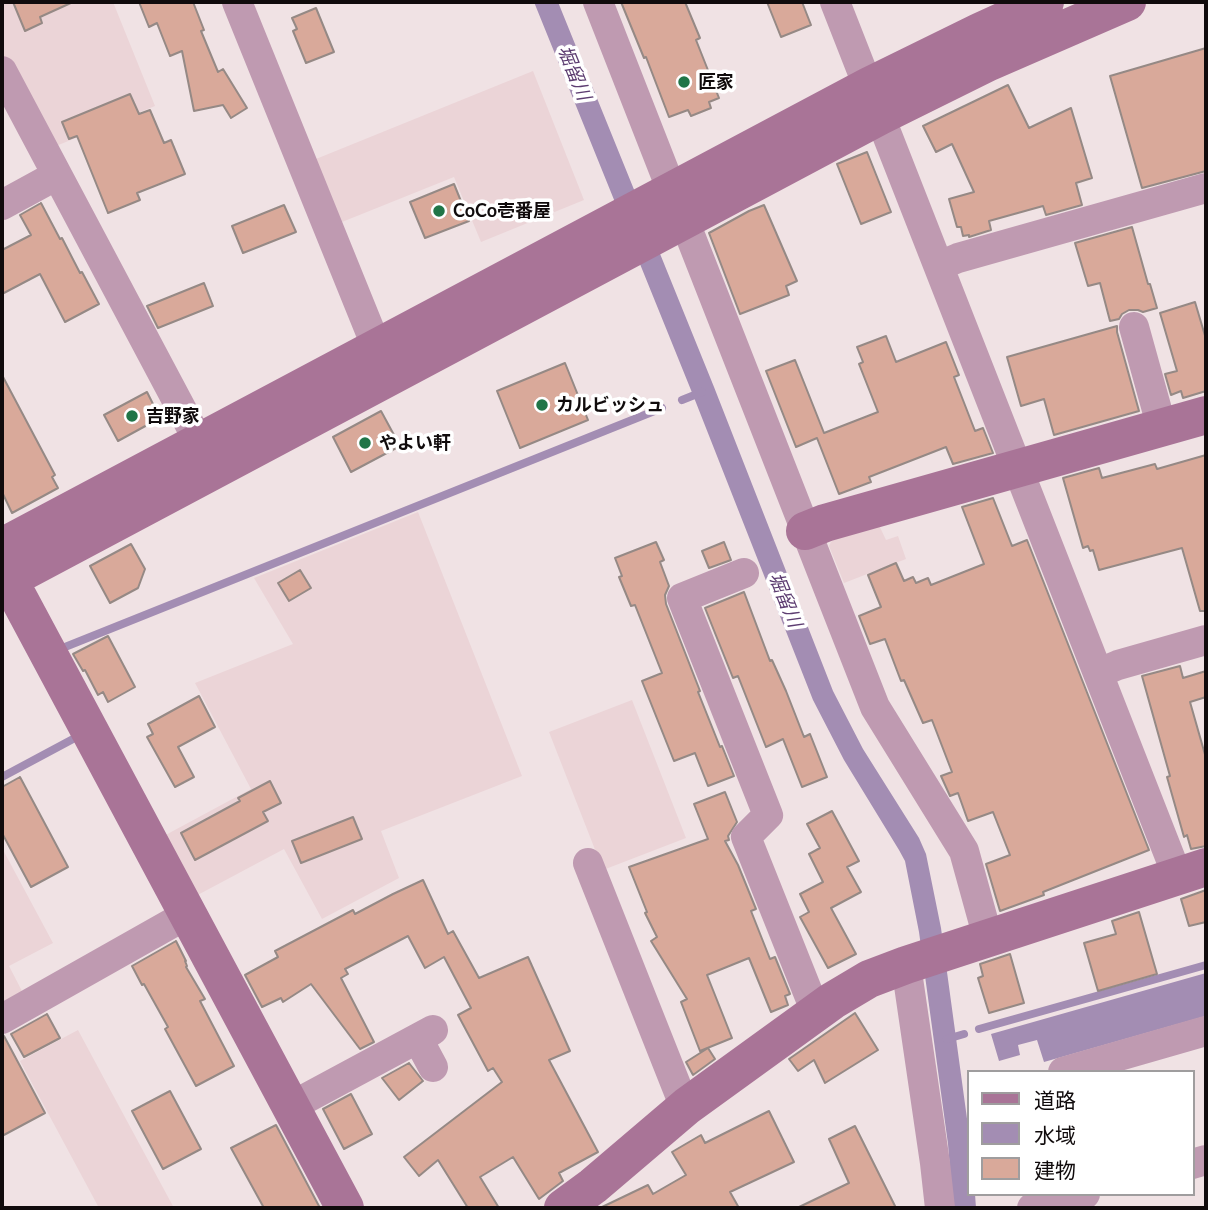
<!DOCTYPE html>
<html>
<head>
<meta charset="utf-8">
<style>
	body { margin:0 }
	#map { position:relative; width:1208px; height:1210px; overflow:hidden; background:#f0e2e4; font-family:Lato,"Noto Sans JP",sans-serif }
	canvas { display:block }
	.frame { position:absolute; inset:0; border:4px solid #100b0c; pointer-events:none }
	.legend { position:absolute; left:967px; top:1070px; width:228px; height:126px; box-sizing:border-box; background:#fff; border:2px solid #9f9d9e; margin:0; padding:9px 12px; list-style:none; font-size:21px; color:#100b0c }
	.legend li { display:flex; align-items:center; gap:14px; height:35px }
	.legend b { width:35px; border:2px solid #9f9d9e }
</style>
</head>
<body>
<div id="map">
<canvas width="1208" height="1210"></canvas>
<div class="frame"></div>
<ul class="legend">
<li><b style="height:9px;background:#a97497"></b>道路</li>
<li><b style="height:19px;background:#a38db3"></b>水域</li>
<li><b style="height:19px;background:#d9a99a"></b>建物</li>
</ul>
</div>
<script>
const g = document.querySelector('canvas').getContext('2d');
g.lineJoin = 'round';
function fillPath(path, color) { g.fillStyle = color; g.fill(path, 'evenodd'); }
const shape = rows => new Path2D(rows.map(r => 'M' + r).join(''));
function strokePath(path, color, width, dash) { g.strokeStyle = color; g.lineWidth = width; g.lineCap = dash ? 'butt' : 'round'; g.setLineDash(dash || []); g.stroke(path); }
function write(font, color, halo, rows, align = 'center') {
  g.font = font + ' Lato,"Noto Sans JP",sans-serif'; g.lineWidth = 7; g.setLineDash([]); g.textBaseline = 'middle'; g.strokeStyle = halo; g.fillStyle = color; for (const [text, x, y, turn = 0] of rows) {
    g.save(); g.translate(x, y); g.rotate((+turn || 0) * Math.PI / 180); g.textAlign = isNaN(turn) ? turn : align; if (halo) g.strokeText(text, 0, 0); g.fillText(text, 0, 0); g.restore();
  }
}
fillPath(shape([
	[2,2,113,2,155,106,51,148,2,55],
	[533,71,584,200,481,242,454,177,337,224,311,161],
	[418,512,522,776,381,831,399,878,322,919,284,849,192,898,160,838,251,789,195,683,293,644,254,578],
	[878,523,886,540,898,536,906,559,844,583,829,546,835,534],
	[632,700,686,838,603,870,549,732],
	[2,848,53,943,9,966,24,995,2,1008],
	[78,1030,107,1084,174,1208,99,1208,20,1061]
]), '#ebd4d7');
fillPath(shape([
	[534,2,558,2,714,387,833,691,863,749,919,838,926,854,941,928,968,1126,968,1194,975,1194,976,1208,953,1208,948,1144,919,932,905,861,899,850,844,760,813,700,693,395],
	[1206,973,1206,1016,1044,1062,1037,1040,1018,1045,1020,1055,999,1061,991,1034]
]), '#a38db3');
strokePath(shape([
	[682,400,702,392],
	[60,649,662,408],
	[2,777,73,739],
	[979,1029,1206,965],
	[947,1039,964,1034]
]), '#a38db3', 8);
const building = shape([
	[13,2,73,2,40,17,42,23,25,31,13,2],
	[139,2,193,2,204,30,201,31,218,72,223,69,247,108,231,118,223,105,194,111,182,51,170,56,157,23,149,27,139,2],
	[621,2,685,2,700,38,696,40,719,98,709,102,711,108,691,116,688,110,669,117,646,57,644,58,621,2],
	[767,2,802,2,811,25,781,37,767,2],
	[316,8,334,52,306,63,293,31,297,29,292,18,316,8],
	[1206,48,1206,171,1142,188,1110,76,1206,48],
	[1008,85,1029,128,1071,108,1092,178,1076,183,1082,205,1046,215,1043,206,989,221,991,230,969,237,969,235,963,236,961,227,957,227,949,199,974,192,952,144,936,152,923,126,1008,85],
	[130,94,139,114,150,110,164,143,171,140,185,174,137,193,140,200,108,213,77,136,69,139,62,122,130,94],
	[867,152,891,212,861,224,837,164,867,152],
	[454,184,469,221,425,238,410,202,454,184],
	[41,203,60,239,62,238,80,273,82,272,99,304,65,322,40,274,2,294,2,250,31,235,20,215,41,203],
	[284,205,296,232,243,253,232,226,284,205],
	[764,205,797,281,786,286,789,295,740,314,709,233,749,211,764,205],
	[1132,227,1148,284,1150,284,1157,308,1143,312,1138,310,1129,310,1122,314,1119,319,1110,321,1100,283,1088,286,1075,243,1132,227],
	[204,283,213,306,158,328,147,306,204,283],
	[1195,302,1206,339,1206,391,1183,398,1181,391,1171,395,1165,374,1177,371,1160,313,1195,302],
	[1117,326,1117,332,1139,411,1054,435,1044,399,1021,406,1007,357,1117,326],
	[886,336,896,362,946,342,959,375,954,377,975,431,983,428,993,453,953,464,946,447,869,477,871,482,839,494,817,438,796,447,766,371,795,360,824,433,878,412,859,364,863,362,857,347,886,336],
	[565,363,588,420,520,448,497,391,565,363],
	[2,375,55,475,52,477,58,488,12,513,2,492,2,375],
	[147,392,160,418,118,441,104,415,147,392],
	[381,411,400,446,351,472,333,437,381,411],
	[1206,455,1206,611,1200,611,1182,548,1099,570,1093,550,1090,551,1088,546,1083,548,1063,478,1099,468,1102,478,1155,464,1157,469,1206,455],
	[993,498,1012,546,1027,540,1149,850,1043,892,1044,895,1000,911,986,864,1010,855,993,812,968,821,958,793,950,796,941,776,952,772,932,720,923,723,904,680,901,681,885,639,870,644,859,616,881,607,868,575,896,563,904,581,913,577,916,583,928,578,931,585,984,564,962,507,993,498],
	[656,542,664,560,660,562,669,586,665,595,666,604,700,691,698,692,720,747,722,746,734,776,708,786,695,753,674,761,642,681,662,673,635,605,631,606,619,577,622,576,615,558,656,542],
	[724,542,731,560,709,568,702,551,724,542],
	[131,544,145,569,138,588,110,603,90,566,131,544],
	[300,570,311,588,289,601,278,583,300,570],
	[744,592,770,661,772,660,786,691,804,737,810,734,827,777,802,787,783,739,766,747,738,676,733,678,705,608,744,592],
	[108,636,135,687,108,702,103,692,98,695,85,670,83,671,73,654,108,636],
	[1180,666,1183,678,1206,671,1206,697,1190,702,1206,758,1206,846,1191,849,1187,835,1184,837,1167,777,1170,776,1142,676,1180,666],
	[199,696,215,727,178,747,194,777,175,787,147,737,153,734,148,724,199,696],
	[20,777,68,867,31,887,2,833,2,787,20,777],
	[270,781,281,803,263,812,268,821,195,860,181,833,240,801,238,798,270,781],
	[725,792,737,822,728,836,729,840,725,841,738,865,756,909,751,911,770,959,775,957,790,994,785,996,788,1005,771,1012,749,958,707,975,732,1038,700,1051,681,1002,687,999,651,941,657,937,645,913,647,912,629,867,708,839,694,804,725,792],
	[832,811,859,861,847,867,861,892,831,908,856,954,828,968,800,917,809,912,800,894,823,882,809,854,820,848,807,824,832,811],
	[353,817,362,839,301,863,292,841,353,817],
	[423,880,448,934,453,931,479,978,528,957,570,1051,549,1060,598,1152,559,1173,563,1181,539,1199,513,1157,480,1177,499,1208,468,1208,438,1160,419,1176,404,1157,502,1082,493,1068,488,1071,458,1015,471,1008,444,957,425,968,408,936,345,969,348,974,341,978,374,1042,360,1049,311,984,283,1002,281,998,262,1007,245,975,278,957,275,951,353,910,355,914,393,894,423,880],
	[1206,890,1206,922,1189,926,1181,899,1206,890],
	[1139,912,1157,974,1098,991,1084,943,1116,934,1112,921,1139,912],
	[176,941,186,961,185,961,187,966,186,967,205,999,200,1001,234,1066,196,1086,165,1029,168,1027,144,984,142,985,132,966,176,941],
	[1010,954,1024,1003,989,1013,978,978,983,976,980,964,1010,954],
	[855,1013,878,1050,825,1083,814,1060,798,1071,789,1059,855,1013],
	[47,1014,60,1038,24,1057,11,1034,47,1014],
	[2,1036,4,1036,45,1113,2,1136,2,1036],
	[708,1048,715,1059,693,1075,686,1062,708,1048],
	[409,1063,423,1081,399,1100,382,1078,409,1063],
	[170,1091,201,1149,163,1169,132,1111,170,1091],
	[351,1094,372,1134,344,1149,323,1109,351,1094],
	[769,1111,794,1162,730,1192,739,1208,600,1208,648,1185,653,1194,686,1175,672,1152,701,1135,705,1143,769,1111],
	[276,1125,320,1208,264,1208,231,1148,276,1125],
	[855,1126,896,1208,797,1208,849,1183,829,1139,855,1126]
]);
fillPath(building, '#d9a99a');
strokePath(building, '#958985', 2);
strokePath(shape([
	[237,2,377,348],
	[598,2,672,191],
	[835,2,1177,875],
	[2,71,199,442],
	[2,205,57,175],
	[684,220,875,707,964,851,988,938],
	[939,266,958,258,1206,188],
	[1134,327,1162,428],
	[744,573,682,598,768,815,746,837,811,1000,819,1011],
	[1099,673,1118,665,1206,640],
	[588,863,680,1095,687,1106],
	[906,965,935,1163,940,1208],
	[2,1019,188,914],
	[418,1039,433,1067],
	[1063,1072,1206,1031],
	[290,1107,433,1030],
	[1192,1164,1206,1160],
	[1032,1208,1085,1194]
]), '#bf9ab1', 30);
strokePath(shape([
	[805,531,825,523,1206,415],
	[2,547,869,86,979,32,1045,2],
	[2,567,345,1208],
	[2,583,880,116,989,62,1127,2],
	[563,1208,593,1186,687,1106,832,1001,869,979,906,965,1206,867]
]), '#a97497', 38);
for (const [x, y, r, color] of [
	[684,82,7,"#207547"],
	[439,211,7,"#207547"],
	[542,405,7,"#207547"],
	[132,416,7,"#207547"],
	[365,443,7,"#207547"]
]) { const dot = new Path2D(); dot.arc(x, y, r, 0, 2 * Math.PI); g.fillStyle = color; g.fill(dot); strokePath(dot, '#fff', 2.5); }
write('bold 18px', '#100b0c', '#fff', [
	["匠家",698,82],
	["CoCo壱番屋",453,211],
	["カルビッシュ",556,405],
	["吉野家",146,416],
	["やよい軒",379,443]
], 'left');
write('italic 19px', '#5d3d71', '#fff', [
	["堀留川",574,73,68],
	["堀留川",785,600,68]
]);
</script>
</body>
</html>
